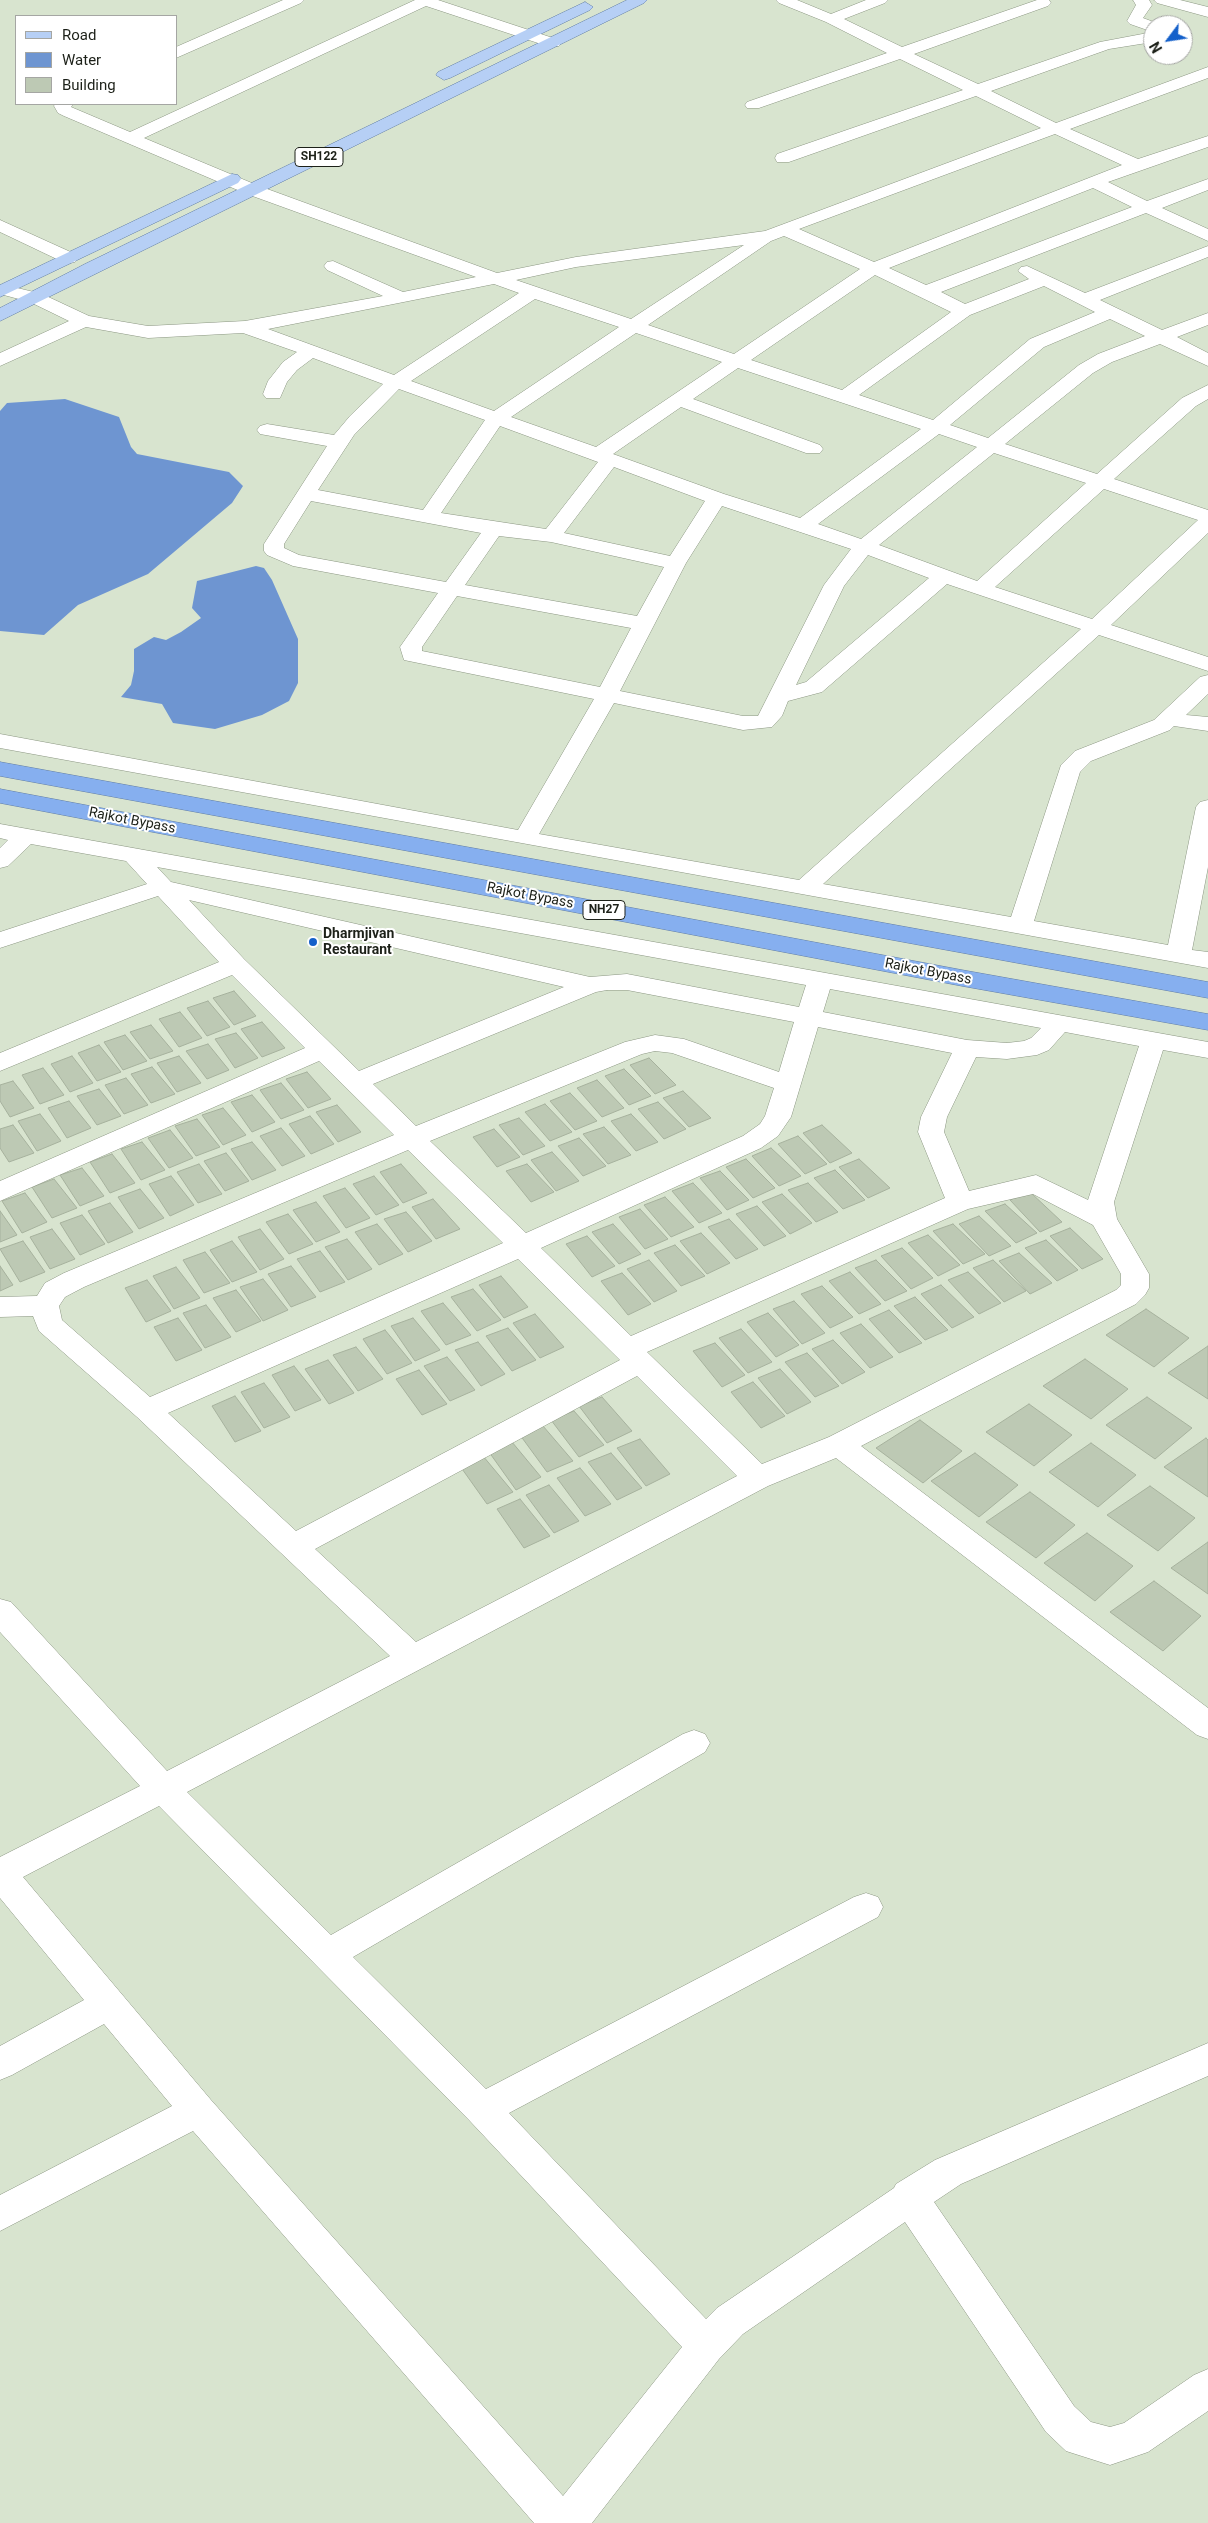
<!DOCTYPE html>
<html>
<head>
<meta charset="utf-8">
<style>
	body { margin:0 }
	#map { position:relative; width:1208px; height:2523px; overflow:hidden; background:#d8e4cf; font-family:Roboto,sans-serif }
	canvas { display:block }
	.legend { position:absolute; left:15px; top:15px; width:162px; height:90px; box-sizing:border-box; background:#fff; border:1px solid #a5a6a3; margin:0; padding:6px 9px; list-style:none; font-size:15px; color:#1d2119 }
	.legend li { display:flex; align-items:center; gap:10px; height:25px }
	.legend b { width:25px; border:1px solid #a5a6a3 }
	.north { position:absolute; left:1143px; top:15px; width:50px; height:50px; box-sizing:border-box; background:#fff; border:1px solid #a5a6a3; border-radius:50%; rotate:239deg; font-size:14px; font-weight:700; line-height:20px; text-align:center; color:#1d2119 }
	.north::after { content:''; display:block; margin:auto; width:18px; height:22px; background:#1460ca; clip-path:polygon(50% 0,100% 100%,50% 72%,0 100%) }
</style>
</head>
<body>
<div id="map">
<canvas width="1208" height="2523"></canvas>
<ul class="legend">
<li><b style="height:6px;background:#b6cff5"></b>Road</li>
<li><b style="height:14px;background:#6e95d1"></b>Water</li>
<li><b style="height:14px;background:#bdc9b4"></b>Building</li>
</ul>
<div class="north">N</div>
</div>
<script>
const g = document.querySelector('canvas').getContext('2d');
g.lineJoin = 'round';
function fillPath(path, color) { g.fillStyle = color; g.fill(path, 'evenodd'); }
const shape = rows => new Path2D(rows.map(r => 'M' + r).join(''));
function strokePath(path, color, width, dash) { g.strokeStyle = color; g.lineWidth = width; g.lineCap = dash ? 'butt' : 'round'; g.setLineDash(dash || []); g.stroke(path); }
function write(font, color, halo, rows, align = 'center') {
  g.font = font + ' Roboto,sans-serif'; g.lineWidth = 4; g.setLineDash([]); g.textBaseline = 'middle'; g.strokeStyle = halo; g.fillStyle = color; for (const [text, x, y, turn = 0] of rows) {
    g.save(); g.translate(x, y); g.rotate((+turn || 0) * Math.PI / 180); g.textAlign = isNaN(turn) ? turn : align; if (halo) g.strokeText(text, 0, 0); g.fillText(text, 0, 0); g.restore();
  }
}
fillPath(shape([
	[65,399,119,417,131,447,137,454,229,472,243,486,232,503,148,574,78,605,44,635,0,631,0,411,7,403],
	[256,566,264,568,272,580,298,639,298,683,289,701,262,715,215,729,173,723,162,704,121,697,131,685,134,671,134,649,154,637,166,640,181,632,201,618,192,608,197,581]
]), '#6e95d1');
const building = shape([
	[234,991,256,1016,234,1025,213,998,234,991],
	[208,1001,230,1027,207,1036,187,1008,208,1001],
	[180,1012,202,1038,179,1047,159,1019,180,1012],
	[262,1022,285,1048,262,1057,241,1029,262,1022],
	[151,1025,173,1051,150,1059,130,1032,151,1025],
	[236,1033,258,1058,235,1068,215,1039,236,1033],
	[125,1035,147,1061,123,1070,104,1042,125,1035],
	[208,1044,229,1070,207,1079,186,1051,208,1044],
	[99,1045,121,1072,97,1081,78,1053,99,1045],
	[72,1056,93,1083,70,1092,51,1064,72,1056],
	[179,1056,201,1083,177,1092,157,1063,179,1056],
	[649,1058,676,1085,655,1094,630,1065,649,1058],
	[152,1067,175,1094,151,1103,131,1074,152,1067],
	[43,1068,64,1095,40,1104,22,1075,43,1068],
	[624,1069,651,1096,629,1105,605,1076,624,1069],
	[307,1072,331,1099,308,1108,286,1079,307,1072],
	[126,1078,148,1105,124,1114,105,1085,126,1078],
	[597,1080,624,1108,602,1117,577,1088,597,1080],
	[13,1081,34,1108,10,1117,0,1101,0,1085,13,1081],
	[281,1083,304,1110,281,1119,260,1090,281,1083],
	[99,1089,121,1116,97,1125,77,1096,99,1089],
	[683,1091,711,1118,689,1127,663,1098,683,1091],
	[570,1093,597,1121,575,1130,550,1101,570,1093],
	[252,1095,275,1122,252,1132,231,1102,252,1095],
	[69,1101,91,1128,67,1138,48,1108,69,1101],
	[658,1102,686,1129,664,1139,638,1109,658,1102],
	[545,1104,572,1132,550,1141,525,1112,545,1104],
	[337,1105,361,1132,338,1142,316,1112,337,1105],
	[223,1108,246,1135,223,1145,202,1115,223,1108],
	[40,1114,61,1141,37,1151,18,1121,40,1114],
	[631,1114,658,1142,636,1151,611,1121,631,1114],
	[310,1116,334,1144,311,1154,289,1124,310,1116],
	[519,1118,545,1146,523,1155,499,1125,519,1118],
	[197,1119,220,1147,196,1156,175,1126,197,1119],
	[13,1125,34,1153,9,1162,0,1148,0,1129,13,1125],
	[822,1125,852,1153,830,1163,803,1133,822,1125],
	[604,1127,631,1155,608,1164,583,1134,604,1127],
	[281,1128,305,1156,282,1166,260,1136,281,1128],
	[494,1129,520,1157,497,1167,473,1137,494,1129],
	[170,1130,193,1158,169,1168,148,1138,170,1130],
	[798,1136,827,1164,805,1174,778,1144,798,1136],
	[579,1138,606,1166,583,1176,558,1146,579,1138],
	[142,1142,165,1170,141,1180,121,1149,142,1142],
	[252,1142,276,1170,252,1180,231,1149,252,1142],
	[771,1148,801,1176,779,1186,752,1156,771,1148],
	[552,1152,579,1181,556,1191,531,1160,552,1152],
	[226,1153,249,1181,225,1191,204,1161,226,1153],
	[112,1154,135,1183,110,1193,90,1162,112,1154],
	[746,1159,775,1188,753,1198,726,1167,746,1159],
	[859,1159,890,1188,868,1198,839,1167,859,1159],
	[199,1164,222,1194,198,1203,177,1172,199,1164],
	[401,1164,427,1193,403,1203,380,1172,401,1164],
	[527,1164,554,1192,531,1202,506,1171,527,1164],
	[82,1168,104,1196,80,1206,60,1175,82,1168],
	[835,1170,865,1200,843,1209,814,1178,835,1170],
	[720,1171,749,1200,727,1210,700,1178,720,1171],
	[171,1176,194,1205,170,1216,149,1184,171,1176],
	[374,1176,399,1205,376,1215,353,1184,374,1176],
	[54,1179,77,1208,52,1218,32,1187,54,1179],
	[693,1183,722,1213,699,1223,672,1191,693,1183],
	[808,1183,838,1212,816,1222,788,1190,808,1183],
	[345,1188,370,1218,346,1228,323,1196,345,1188],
	[140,1189,164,1218,139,1229,118,1197,140,1189],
	[1030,1192,1062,1222,1040,1232,1010,1200,1030,1192],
	[25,1193,47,1222,22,1233,2,1201,25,1193],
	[782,1194,812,1223,790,1234,762,1202,782,1194],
	[665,1197,694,1227,671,1237,644,1205,665,1197],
	[433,1199,460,1229,436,1239,412,1207,433,1199],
	[316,1202,340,1232,316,1242,293,1210,316,1202],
	[110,1203,133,1232,108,1243,88,1211,110,1203],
	[1005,1204,1037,1233,1016,1243,985,1211,1005,1204],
	[757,1206,786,1236,764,1246,736,1214,757,1206],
	[640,1209,668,1239,645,1249,619,1217,640,1209],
	[0,1211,17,1235,0,1242,0,1211],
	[406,1212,432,1241,408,1252,384,1219,406,1212],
	[288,1214,313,1244,289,1254,266,1222,288,1214],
	[82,1215,105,1244,80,1255,60,1223,82,1215],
	[979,1216,1011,1246,989,1256,959,1224,979,1216],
	[729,1219,758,1249,736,1259,708,1227,729,1219],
	[377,1224,403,1254,379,1265,355,1232,377,1224],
	[613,1224,641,1254,619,1264,592,1232,613,1224],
	[953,1224,985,1254,963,1264,933,1231,953,1224],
	[1070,1228,1103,1259,1082,1269,1050,1236,1070,1228],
	[52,1229,75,1259,50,1269,30,1237,52,1229],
	[260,1229,284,1259,260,1270,238,1237,260,1229],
	[701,1233,730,1263,707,1274,680,1241,701,1233],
	[928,1235,960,1265,938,1276,908,1243,928,1235],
	[587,1236,615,1266,592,1277,566,1244,587,1236],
	[347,1239,372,1269,348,1280,325,1247,347,1239],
	[1046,1240,1078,1270,1057,1281,1025,1248,1046,1240],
	[23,1241,45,1272,20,1282,0,1249,23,1241],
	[232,1241,257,1272,232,1282,210,1250,232,1241],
	[675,1245,705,1276,681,1286,654,1253,675,1245],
	[902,1248,933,1278,911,1289,881,1256,902,1248],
	[320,1251,345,1282,320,1292,297,1259,320,1251],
	[205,1252,230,1283,204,1293,183,1260,205,1252],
	[1019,1253,1052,1283,1030,1294,999,1261,1019,1253],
	[649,1260,677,1291,654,1302,627,1269,649,1260],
	[876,1260,907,1291,885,1301,855,1268,876,1260],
	[993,1260,1026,1291,1004,1302,973,1268,993,1260],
	[0,1266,13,1285,0,1291,0,1266],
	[291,1266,316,1297,291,1307,268,1274,291,1266],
	[176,1267,200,1298,174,1309,153,1276,176,1267],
	[850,1272,881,1304,859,1314,829,1281,850,1272],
	[968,1272,1001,1303,979,1314,948,1280,968,1272],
	[622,1273,651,1304,628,1315,601,1281,622,1273],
	[501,1276,528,1307,504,1318,479,1285,501,1276],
	[263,1279,288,1310,263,1321,240,1287,263,1279],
	[147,1280,171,1311,146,1322,125,1288,147,1280],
	[941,1285,974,1317,952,1328,921,1294,941,1285],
	[822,1286,853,1317,830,1328,801,1294,822,1286],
	[473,1289,501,1320,477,1331,451,1297,473,1289],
	[236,1290,261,1321,236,1332,213,1298,236,1290],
	[915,1297,948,1330,925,1340,894,1306,915,1297],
	[794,1301,825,1333,802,1344,773,1309,794,1301],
	[443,1303,471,1335,446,1345,421,1311,443,1303],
	[206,1305,231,1337,205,1348,183,1313,206,1305],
	[1146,1309,1189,1338,1154,1367,1106,1335,1146,1309],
	[889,1310,922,1343,899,1353,869,1319,889,1310],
	[768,1313,799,1345,776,1357,747,1322,768,1313],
	[535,1314,564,1347,540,1358,513,1323,535,1314],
	[178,1318,202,1350,176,1361,154,1327,178,1318],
	[413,1318,440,1350,415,1361,391,1326,413,1318],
	[861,1324,893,1357,870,1368,840,1333,861,1324],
	[508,1328,536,1360,512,1371,486,1336,508,1328],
	[741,1329,772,1362,748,1373,719,1338,741,1329],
	[385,1330,412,1363,387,1374,363,1339,385,1330],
	[833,1340,865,1372,842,1384,812,1349,833,1340],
	[478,1342,505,1374,481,1386,455,1350,478,1342],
	[715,1343,745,1375,722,1387,693,1351,715,1343],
	[1208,1346,1208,1399,1168,1373,1208,1346],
	[356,1347,383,1379,358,1391,333,1355,356,1347],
	[807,1353,839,1386,815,1397,785,1362,807,1353],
	[447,1357,475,1390,450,1401,424,1366,447,1357],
	[1085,1359,1128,1389,1091,1419,1043,1386,1085,1359],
	[328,1360,354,1393,329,1404,305,1369,328,1360],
	[294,1366,321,1400,295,1411,272,1375,294,1366],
	[780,1369,811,1402,787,1414,758,1378,780,1369],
	[419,1370,447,1404,422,1415,396,1379,419,1370],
	[753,1382,785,1416,761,1428,731,1392,753,1382],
	[264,1383,290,1417,264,1428,241,1392,264,1383],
	[235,1396,261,1431,235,1442,212,1406,235,1396],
	[602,1397,632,1431,607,1443,579,1406,602,1397],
	[1147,1397,1192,1428,1155,1459,1106,1425,1147,1397],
	[1029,1404,1072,1435,1034,1466,986,1432,1029,1404],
	[574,1411,604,1445,579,1457,551,1420,574,1411],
	[920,1420,962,1451,923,1483,876,1448,920,1420],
	[543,1426,573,1461,547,1472,520,1435,543,1426],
	[1206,1438,1208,1440,1208,1497,1164,1467,1206,1438],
	[640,1439,670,1474,646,1486,617,1448,640,1439],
	[512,1442,541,1477,516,1490,489,1452,512,1442],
	[1091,1443,1136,1475,1098,1507,1049,1472,1091,1443],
	[611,1453,642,1488,617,1500,588,1462,611,1453],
	[975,1453,1018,1485,979,1517,931,1481,975,1453],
	[483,1456,513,1492,487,1504,460,1466,483,1456],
	[580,1468,611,1504,585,1516,557,1478,580,1468],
	[549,1485,579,1521,554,1533,526,1495,549,1485],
	[1150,1486,1195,1518,1158,1551,1107,1515,1150,1486],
	[1030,1492,1075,1525,1036,1558,986,1522,1030,1492],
	[520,1499,550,1536,524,1548,497,1509,520,1499],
	[1087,1533,1133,1566,1095,1601,1044,1563,1087,1533],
	[1208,1542,1208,1594,1171,1568,1208,1542],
	[1154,1581,1201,1616,1163,1651,1110,1612,1154,1581]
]);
fillPath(building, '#bdc9b4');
strokePath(building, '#a6b19d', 1);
const minor = shape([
	[283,0,304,0,301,3,176,58,176,47,283,0],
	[415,0,438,0,559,40,561,43,559,46,547,46,426,6,144,138,259,186,497,273,576,257,765,231,1041,128,976,96,789,162,777,162,775,158,777,154,963,90,900,59,759,108,747,108,745,105,747,102,887,53,826,22,779,3,776,0,797,0,831,14,866,0,888,0,885,3,844,19,902,47,1037,0,1049,0,1051,3,1048,6,914,54,978,84,1100,42,1153,32,1153,42,1109,49,991,91,1056,123,1208,67,1208,78,1070,129,1138,159,1208,136,1208,147,1108,182,1147,201,1208,179,1208,190,1162,208,1208,229,1208,241,1146,213,941,292,965,304,1029,279,1018,271,1021,267,1027,266,1085,293,1208,246,1208,257,1100,300,1162,330,1208,313,1208,325,1177,337,1208,353,1208,366,1160,344,1112,362,1093,373,1005,444,1097,474,1182,398,1208,385,1208,399,1196,406,1114,479,1208,510,1208,533,1111,625,1208,657,1208,671,1099,635,823,884,1011,917,1061,765,1075,751,1154,720,1200,677,1208,675,1208,694,1186,715,1208,717,1208,731,1174,726,1170,730,1091,761,1080,772,1034,921,1168,945,1196,807,1200,802,1208,800,1208,867,1192,950,1208,952,1208,968,0,748,0,734,518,830,594,699,404,660,400,647,438,593,293,566,267,555,264,551,264,544,327,446,260,434,257,430,260,426,267,424,334,435,350,416,383,384,313,358,297,370,287,382,280,398,266,398,263,394,268,381,283,362,297,352,243,333,148,338,86,327,0,366,0,353,69,321,30,302,0,294,0,286,5,285,42,294,89,316,148,326,245,321,383,296,327,270,324,266,327,262,333,261,403,292,476,277,247,194,64,116,58,113,54,106,55,104,73,104,71,107,130,132,415,0],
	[1055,134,1122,165,874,262,799,229,1055,134],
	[1093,188,1132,207,926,285,889,268,1093,188],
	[784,236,860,269,734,354,648,325,771,241,784,236],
	[744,245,631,319,516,280,576,267,744,245],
	[875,275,951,312,842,390,751,360,875,275],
	[494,284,519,293,394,375,268,329,494,284],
	[1044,286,1095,312,1030,339,933,420,859,395,970,315,1044,286],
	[535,299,619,327,494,411,411,381,535,299],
	[1110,319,1145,336,1098,354,1079,365,988,438,950,425,1044,347,1110,319],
	[636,333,722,362,596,447,511,417,636,333],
	[738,368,921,429,800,518,724,494,613,454,681,407,806,453,820,453,823,449,820,445,693,399,738,368],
	[399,389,485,420,423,510,318,490,354,435,399,389],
	[500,426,598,462,546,529,441,513,500,426],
	[939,434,977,447,861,539,818,524,939,434],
	[994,453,1086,483,977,581,879,545,994,453],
	[614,467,705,501,670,556,564,533,614,467],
	[1104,489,1198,520,1092,619,995,587,1104,489],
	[311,501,481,533,446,582,299,555,284,548,284,544,311,501],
	[722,506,851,549,824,585,758,716,743,716,620,691,686,563,722,506],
	[499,536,551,542,664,567,637,616,465,585,499,536],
	[868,555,929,578,806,682,796,685,844,586,868,555],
	[947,584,1081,629,799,880,539,834,614,703,743,730,772,727,782,716,788,701,822,692,947,584],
	[457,596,631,628,600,687,422,651,422,647,457,596],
	[1133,0,1149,0,1152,5,1143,18,1159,24,1153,25,1153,32,1130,24,1127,21,1136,5,1133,0],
	[1154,0,1180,0,1208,7,1208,17,1157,3,1154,0],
	[0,220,75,254,78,258,75,262,69,263,63,262,0,232,0,220],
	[0,824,1208,1042,1208,1058,1163,1050,1114,1202,1117,1219,1149,1274,1149,1288,1145,1295,1136,1304,861,1446,1208,1708,1208,1739,1197,1735,836,1458,768,1486,187,1792,331,1935,683,1734,694,1730,705,1734,710,1743,705,1752,353,1957,486,2089,854,1897,866,1893,878,1897,883,1907,878,1917,509,2113,706,2319,717,2308,894,2188,896,2184,935,2160,1208,2043,1208,2076,961,2184,934,2202,1074,2406,1091,2422,1110,2427,1124,2423,1194,2375,1208,2369,1208,2411,1148,2452,1110,2465,1066,2451,1046,2432,905,2222,743,2334,719,2359,592,2523,534,2523,193,2131,0,2231,0,2195,172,2106,104,2024,12,2075,0,2080,0,2046,84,2000,0,1898,0,1857,140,1786,0,1632,0,1599,11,1602,167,1771,390,1656,137,1417,39,1331,33,1316,0,1317,0,1297,37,1296,45,1283,64,1273,394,1135,319,1061,0,1201,0,1181,305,1048,232,975,0,1071,0,1053,219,962,158,896,0,948,0,932,147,884,126,861,31,844,8,866,0,868,0,848,8,840,0,838,0,824],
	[157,867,806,985,799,1007,627,974,590,977,171,882,157,867],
	[189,900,564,987,359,1071,244,959,189,900],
	[830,989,1041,1028,1031,1038,1024,1041,1007,1043,967,1040,823,1012,830,989],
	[607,990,627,990,794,1022,779,1072,684,1039,655,1035,625,1042,416,1126,373,1084,596,992,607,990],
	[818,1027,952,1053,921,1117,918,1132,945,1198,631,1336,541,1248,761,1148,778,1136,791,1117,818,1027],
	[1065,1032,1139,1046,1088,1200,1036,1175,969,1191,944,1132,947,1117,976,1057,1007,1059,1037,1055,1049,1050,1065,1032],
	[655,1051,672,1053,774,1088,765,1116,760,1124,743,1136,526,1233,430,1141,642,1054,655,1051],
	[408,1150,503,1243,150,1397,62,1320,59,1306,65,1297,84,1287,408,1150],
	[1033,1194,1093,1225,1121,1274,1121,1285,1116,1290,829,1437,762,1464,647,1352,968,1209,1033,1194],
	[518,1259,620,1360,296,1531,168,1413,518,1259],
	[637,1376,737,1476,416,1642,315,1549,637,1376],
	[159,1806,469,2120,682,2347,563,2496,211,2100,23,1877,159,1806]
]);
const major = shape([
	[627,0,647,0,644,3,0,321,0,308,85,264,627,0],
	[585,2,593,7,590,10,450,78,444,80,436,75,438,72,585,2],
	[232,174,238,175,241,179,238,183,0,297,0,285,232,174]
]);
const highway = shape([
	[0,762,1208,982,1208,998,0,776,0,762],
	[0,789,962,970,1208,1014,1208,1030,962,986,0,803,0,789]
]);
strokePath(minor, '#8b9682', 1);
strokePath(major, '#617da4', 1);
strokePath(highway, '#617da4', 1);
fillPath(minor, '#fff');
fillPath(major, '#b6cff5');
fillPath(highway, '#86afef');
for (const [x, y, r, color] of [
	[313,942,5,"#1460ca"]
]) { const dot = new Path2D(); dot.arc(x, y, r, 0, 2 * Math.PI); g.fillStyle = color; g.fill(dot); strokePath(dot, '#fff', 2); }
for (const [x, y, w] of [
	[319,157,48],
	[604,910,42]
]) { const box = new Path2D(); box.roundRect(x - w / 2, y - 9.5, w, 19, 4); g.fillStyle = '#fff'; g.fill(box); strokePath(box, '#1d2119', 1); }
write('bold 12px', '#1d2119', null, [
	["SH122",319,157],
	["NH27",604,910]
]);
write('14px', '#1d2119', '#fff', [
	["Rajkot Bypass",132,821,11],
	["Rajkot Bypass",530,896,11],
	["Rajkot Bypass",928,972,11]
]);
write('bold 14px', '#1d2119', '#fff', [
	["Dharmjivan",323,934],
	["Restaurant",323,950]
], 'left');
</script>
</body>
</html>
